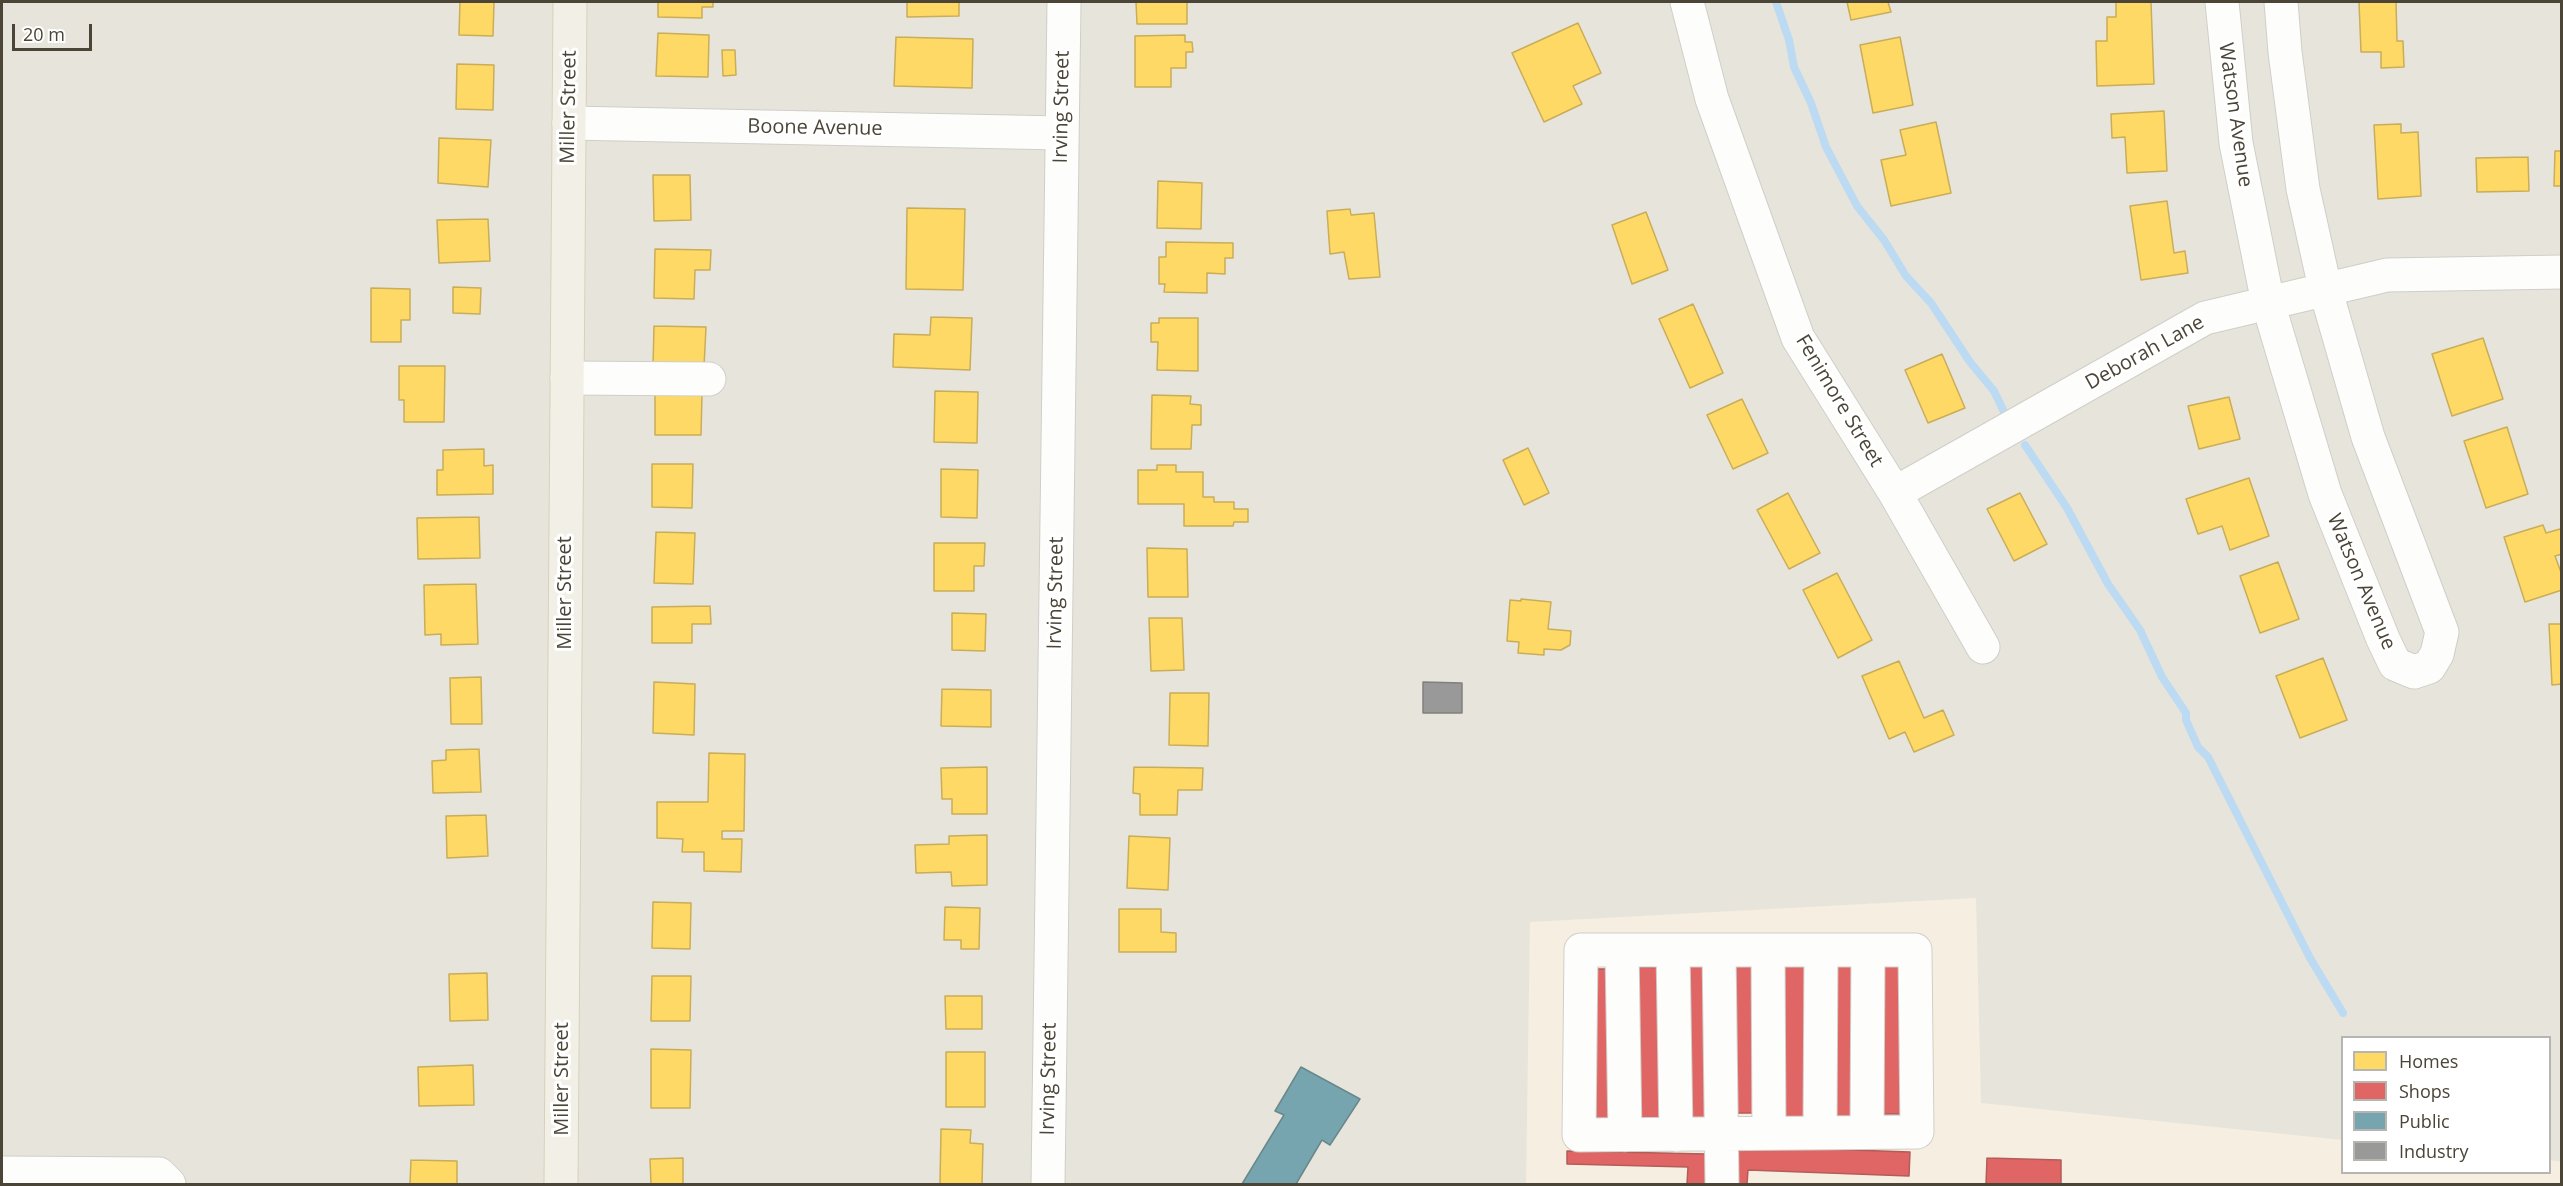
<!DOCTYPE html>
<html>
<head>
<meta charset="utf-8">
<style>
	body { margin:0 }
	#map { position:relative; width:2563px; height:1186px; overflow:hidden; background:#f3f3ee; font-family:"Open Sans",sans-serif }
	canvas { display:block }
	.frame { position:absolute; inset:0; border:3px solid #4b4538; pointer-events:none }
	.legend { position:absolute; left:2341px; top:1036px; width:210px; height:138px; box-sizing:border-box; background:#fff; border:2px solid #b7b5af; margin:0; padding:8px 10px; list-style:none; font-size:18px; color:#4b4538 }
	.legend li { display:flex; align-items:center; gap:12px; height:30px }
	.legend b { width:30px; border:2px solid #b7b5af }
	.scale { position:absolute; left:12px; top:24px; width:80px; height:27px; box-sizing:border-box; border:3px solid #4b4538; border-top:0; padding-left:8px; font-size:18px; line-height:21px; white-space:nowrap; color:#4b4538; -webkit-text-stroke:4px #fff; paint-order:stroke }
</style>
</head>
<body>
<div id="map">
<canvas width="2563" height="1186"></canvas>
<div class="frame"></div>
<ul class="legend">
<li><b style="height:16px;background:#ffd966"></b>Homes</li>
<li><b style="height:16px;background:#e06666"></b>Shops</li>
<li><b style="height:16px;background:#76a5af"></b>Public</li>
<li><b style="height:16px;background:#999"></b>Industry</li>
</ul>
<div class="scale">20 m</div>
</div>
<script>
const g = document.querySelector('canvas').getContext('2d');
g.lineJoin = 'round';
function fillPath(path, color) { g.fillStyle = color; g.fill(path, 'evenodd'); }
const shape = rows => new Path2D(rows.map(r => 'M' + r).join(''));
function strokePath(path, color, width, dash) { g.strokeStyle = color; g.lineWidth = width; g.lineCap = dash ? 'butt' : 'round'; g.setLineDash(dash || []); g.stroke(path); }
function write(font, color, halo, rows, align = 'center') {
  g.font = font + ' "Open Sans",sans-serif'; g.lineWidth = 6; g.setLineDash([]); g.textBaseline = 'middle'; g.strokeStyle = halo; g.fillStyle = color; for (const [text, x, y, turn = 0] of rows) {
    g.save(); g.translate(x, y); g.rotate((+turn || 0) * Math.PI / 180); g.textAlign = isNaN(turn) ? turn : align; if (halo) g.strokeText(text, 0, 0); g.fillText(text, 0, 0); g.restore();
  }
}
fillPath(shape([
	[2,2,2561,2,2561,1184,2,1184],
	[2342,1038,2550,1038,2550,1172,2342,1172]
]), '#e7e5db');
fillPath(shape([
	[1976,898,1981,1103,2342,1140,2342,1172,2550,1172,2550,1160,2562,1162,2561,1184,1526,1184,1530,922]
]), '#f6efe1');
const homes = shape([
	[460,2,494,2,493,36,459,35,460,2],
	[658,2,713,2,713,7,702,7,702,18,658,17,658,2],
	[907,2,959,2,959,16,907,17,907,2],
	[1136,2,1187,2,1187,24,1137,24,1136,2],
	[1847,2,1888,2,1891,12,1851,20,1847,2],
	[2116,2,2151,2,2154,84,2097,86,2096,41,2107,41,2107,17,2116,17,2116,2],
	[2359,2,2396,2,2397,41,2403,41,2404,67,2381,68,2381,52,2361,52,2359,2],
	[1578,23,1601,73,1573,86,1582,104,1544,122,1512,53,1578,23],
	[658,33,709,35,708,77,656,76,658,33],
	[1185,35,1185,42,1192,42,1193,52,1186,52,1186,68,1171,68,1171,87,1135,87,1135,36,1185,35],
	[896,37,973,39,972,88,894,86,896,37],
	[1900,37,1913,105,1873,113,1860,45,1900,37],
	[722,50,735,50,736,75,723,76,722,50],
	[457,64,494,65,493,110,456,109,457,64],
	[2164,111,2167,171,2127,173,2125,137,2112,138,2111,114,2164,111],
	[1936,122,1951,193,1891,206,1881,160,1906,155,1900,130,1936,122],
	[2401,124,2401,133,2418,132,2421,196,2378,199,2374,125,2401,124],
	[439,138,491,140,488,187,438,183,439,138],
	[2555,151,2562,151,2562,186,2554,186,2555,151],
	[2528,157,2529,191,2477,192,2476,158,2528,157],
	[653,175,690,175,691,220,654,221,653,175],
	[1158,181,1202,183,1201,229,1157,228,1158,181],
	[2167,201,2174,253,2185,251,2188,273,2141,280,2130,206,2167,201],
	[907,208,965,209,963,290,906,289,907,208],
	[1350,209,1351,215,1374,213,1380,277,1349,279,1344,252,1330,254,1327,211,1350,209],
	[1646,212,1668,270,1632,284,1612,225,1646,212],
	[488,219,490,261,439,263,437,220,488,219],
	[1166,242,1233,243,1233,258,1225,258,1225,274,1207,273,1207,293,1164,292,1165,284,1159,284,1159,257,1166,257,1166,242],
	[655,249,711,250,710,270,695,270,694,299,654,298,655,249],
	[453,287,481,288,480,314,453,313,453,287],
	[371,288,410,289,410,320,401,320,401,342,371,342,371,288],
	[1693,304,1723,373,1690,388,1659,319,1693,304],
	[931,317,972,318,970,370,893,367,894,334,930,335,931,317],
	[1159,318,1198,318,1198,371,1157,370,1158,342,1151,342,1151,323,1159,323,1159,318],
	[654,326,706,327,704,367,653,366,654,326],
	[2483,338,2503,399,2452,416,2432,354,2483,338],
	[1942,354,1965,408,1928,423,1905,370,1942,354],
	[399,366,445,366,444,422,404,422,404,400,399,400,399,366],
	[935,391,978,392,977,443,934,442,935,391],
	[655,393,702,394,701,435,655,435,655,393],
	[1152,395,1191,396,1190,404,1201,405,1201,425,1192,425,1191,449,1151,449,1152,395],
	[2229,397,2240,439,2199,449,2188,406,2229,397],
	[1742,399,1768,453,1733,469,1707,415,1742,399],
	[2507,427,2528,494,2486,508,2464,441,2507,427],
	[1528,448,1549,493,1524,505,1503,460,1528,448],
	[484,449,484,466,493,465,493,494,437,495,437,470,443,470,443,450,484,449],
	[652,464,693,464,692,508,652,507,652,464],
	[1157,465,1176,465,1176,472,1203,472,1203,497,1214,497,1214,502,1234,502,1234,509,1248,509,1248,522,1234,522,1233,526,1184,526,1184,504,1138,504,1138,470,1157,470,1157,465],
	[941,469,978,470,977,518,941,517,941,469],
	[2249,478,2269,536,2230,550,2222,526,2198,534,2186,499,2249,478],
	[1788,493,1820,553,1789,569,1757,510,1788,493],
	[2020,493,2047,544,2014,561,1987,509,2020,493],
	[479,517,480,558,418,559,417,518,479,517],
	[2543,525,2546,533,2560,529,2562,532,2562,554,2555,556,2562,575,2562,590,2525,602,2504,537,2543,525],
	[656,532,695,533,693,584,654,583,656,532],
	[934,543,985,543,984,566,974,566,974,591,934,591,934,543],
	[1147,548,1187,549,1188,597,1148,597,1147,548],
	[2278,562,2299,619,2260,633,2240,576,2278,562],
	[1837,573,1872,640,1838,658,1803,590,1837,573],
	[476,584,478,644,441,645,441,634,425,635,424,585,476,584],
	[1521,599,1551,602,1548,629,1571,631,1570,645,1561,650,1544,649,1544,655,1518,653,1519,642,1507,641,1510,600,1521,601,1521,599],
	[710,606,711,624,692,624,692,643,652,643,652,607,710,606],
	[952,613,986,614,985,651,952,650,952,613],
	[1149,618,1182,618,1184,670,1151,671,1149,618],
	[2549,624,2562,624,2562,684,2552,685,2549,624],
	[2323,658,2347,720,2300,738,2276,676,2323,658],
	[1899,661,1924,718,1943,710,1954,735,1914,752,1905,732,1889,739,1862,676,1899,661],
	[481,677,482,724,451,724,450,678,481,677],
	[654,682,695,684,694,735,653,733,654,682],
	[942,689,991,690,991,727,941,726,942,689],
	[1170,693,1209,693,1208,746,1169,745,1170,693],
	[479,749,481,792,433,793,432,761,446,760,446,750,479,749],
	[709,753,745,754,744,831,722,831,722,839,742,839,741,872,704,871,704,852,682,852,683,839,657,838,657,802,708,802,709,753],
	[987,767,987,814,952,814,952,799,942,799,941,768,987,767],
	[1134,767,1203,768,1202,790,1178,790,1177,815,1140,815,1140,794,1133,793,1134,767],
	[486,815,488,856,447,858,446,816,486,815],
	[987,835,987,885,952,886,951,872,916,873,915,845,949,844,949,836,987,835],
	[1129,836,1170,838,1168,890,1127,888,1129,836],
	[653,902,691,903,690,949,652,948,653,902],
	[945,907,980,908,979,949,961,949,961,940,944,940,945,907],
	[1119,909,1161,909,1161,932,1176,933,1176,952,1119,952,1119,909],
	[487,973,488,1020,450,1021,449,974,487,973],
	[652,976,691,976,690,1021,651,1021,652,976],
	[945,996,982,996,982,1029,946,1029,945,996],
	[651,1049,691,1050,690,1108,651,1108,651,1049],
	[946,1052,985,1052,985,1107,946,1107,946,1052],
	[473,1065,474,1105,419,1106,418,1067,473,1065],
	[941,1129,971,1130,970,1143,983,1144,982,1184,940,1184,941,1129],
	[683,1158,683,1184,651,1184,650,1159,683,1158],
	[411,1160,457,1161,457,1184,410,1184,411,1160]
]);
fillPath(homes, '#ffd966');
strokePath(homes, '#c9ad58', 1.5);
const shops = shape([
	[1808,963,1807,1118,1780,1117,1782,964,1808,963],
	[1833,963,1858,963,1858,1117,1832,1116,1833,963],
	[1881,963,1906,963,1905,1114,1880,1114,1881,963],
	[1688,966,1713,966,1711,1126,1686,1126,1688,966],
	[1736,966,1762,966,1760,1113,1734,1113,1736,966],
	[1639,967,1665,968,1662,1127,1636,1126,1639,967],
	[1589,969,1615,969,1614,1121,1588,1121,1589,969],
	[1736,1146,1910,1152,1909,1176,1748,1170,1747,1184,1735,1184,1736,1146],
	[1567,1151,1707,1154,1706,1184,1687,1184,1688,1167,1567,1164,1567,1151],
	[1987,1158,2061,1160,2061,1184,1986,1184,1987,1158]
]);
fillPath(shops, '#e06666');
strokePath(shops, '#b35c58', 1.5);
const public = shape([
	[1301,1067,1360,1099,1330,1145,1322,1140,1296,1184,1242,1184,1284,1115,1275,1111,1301,1067]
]);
fillPath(public, '#76a5af');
strokePath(public, '#69888b', 1.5);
const industry = shape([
	[1423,682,1462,683,1462,713,1423,713,1423,682]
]);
fillPath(industry, '#999');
strokePath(industry, '#82807c', 1.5);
strokePath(shape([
	[1776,2,1789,40,1794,67,1811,103,1826,147,1857,206,1884,240,1906,276,1931,303,1970,362,1994,391,2008,420],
	[2025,445,2067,508,2108,584,2140,630,2162,677,2186,713,2186,720,2198,747,2208,757,2310,958,2343,1013]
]), '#bddaf3', 8);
const minor = shape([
	[1687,2,1712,99,1798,338,1895,493,1983,647],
	[2222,2,2236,143,2268,303,2325,494,2383,639,2395,664,2414,672,2429,667,2437,654,2442,632,2368,437,2325,288,2303,189,2285,52,2281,2],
	[569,123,1061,133],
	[567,378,709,379],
	[1895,493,2205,318,2387,275,2562,272],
	[1581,950,1915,950,1917,1132,1579,1135,1581,950],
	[1622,950,1625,1135],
	[1673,950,1676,1135],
	[1719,950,1722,1184],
	[1768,950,1769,1132],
	[1867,1132,1868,950],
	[1820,1133,1821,950],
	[2,1173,159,1174,169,1184],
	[1048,1184,1064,2]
]);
const major = shape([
	[561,1184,570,2]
]);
strokePath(minor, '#cfcec8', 35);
strokePath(major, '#d6d1bb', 35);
strokePath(minor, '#fdfdfc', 33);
strokePath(major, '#f2f0e6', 33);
write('20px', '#4b4538', '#fff', [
	["Miller Street",569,107,-89],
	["Irving Street",1062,107,-89],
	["Watson Avenue",2235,115,82],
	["Boone Avenue",815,128,1],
	["Deborah Lane",2145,353,-29],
	["Fenimore Street",1839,401,59],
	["Watson Avenue",2361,582,67],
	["Miller Street",565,593,-90],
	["Irving Street",1056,593,-89],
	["Miller Street",562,1079,-90],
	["Irving Street",1049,1079,-89]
]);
</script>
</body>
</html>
